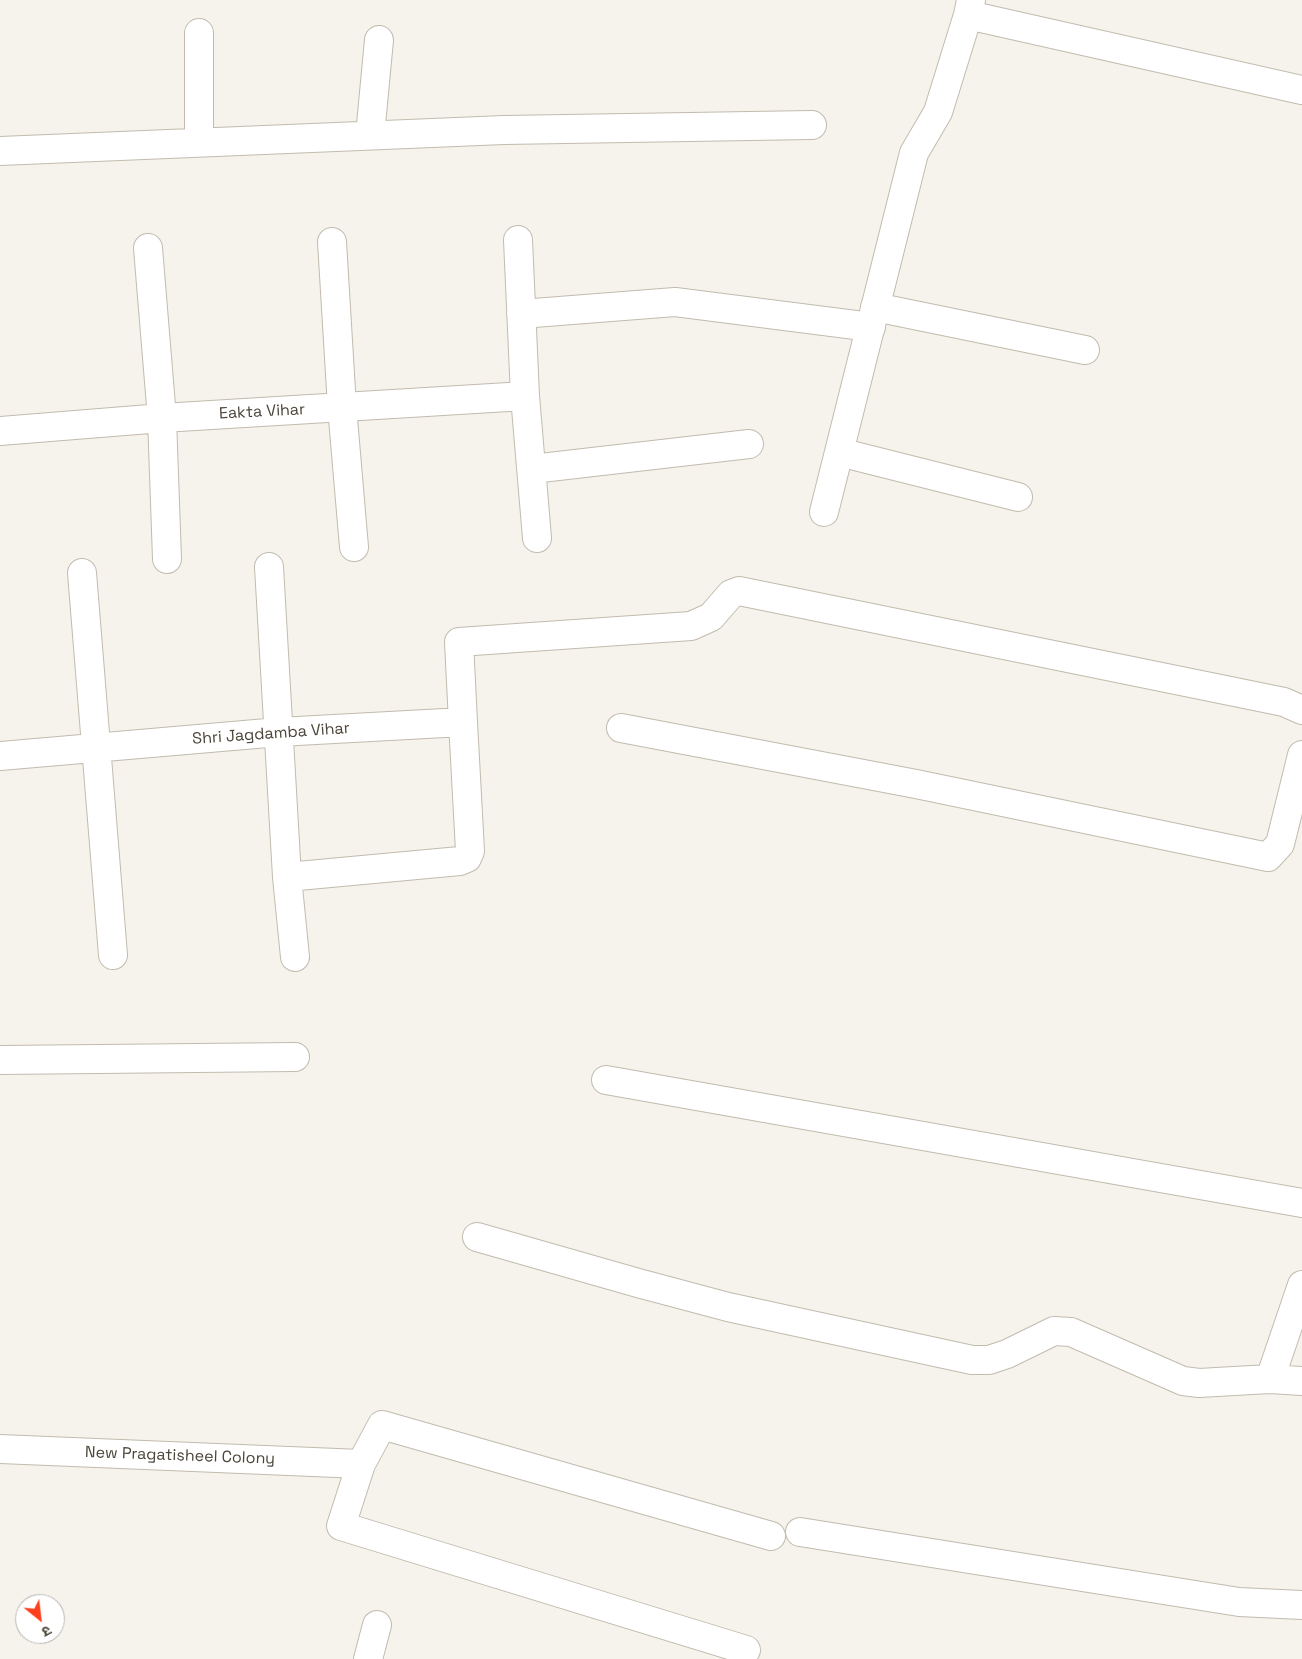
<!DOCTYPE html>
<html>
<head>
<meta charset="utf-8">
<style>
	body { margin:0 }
	#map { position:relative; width:1302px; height:1659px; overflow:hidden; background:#f6f3ec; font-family:"Space Grotesk","Noto Sans Devanagari",sans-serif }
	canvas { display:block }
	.north { position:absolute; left:15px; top:1594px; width:50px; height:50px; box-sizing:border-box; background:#fff; border:1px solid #b7b4b0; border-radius:50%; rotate:151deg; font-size:14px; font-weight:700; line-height:20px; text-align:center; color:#4b4439 }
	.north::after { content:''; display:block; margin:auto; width:18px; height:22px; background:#fc3f1d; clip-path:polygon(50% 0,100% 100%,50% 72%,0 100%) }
</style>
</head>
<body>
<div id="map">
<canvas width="1302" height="1659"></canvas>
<div class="north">उ</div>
</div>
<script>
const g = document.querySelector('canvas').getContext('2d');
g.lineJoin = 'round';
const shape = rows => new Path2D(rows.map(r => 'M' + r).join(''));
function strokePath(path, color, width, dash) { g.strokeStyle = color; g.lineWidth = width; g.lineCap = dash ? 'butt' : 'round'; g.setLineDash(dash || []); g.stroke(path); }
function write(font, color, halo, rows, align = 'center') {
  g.font = font + ' "Space Grotesk",sans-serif'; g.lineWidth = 4.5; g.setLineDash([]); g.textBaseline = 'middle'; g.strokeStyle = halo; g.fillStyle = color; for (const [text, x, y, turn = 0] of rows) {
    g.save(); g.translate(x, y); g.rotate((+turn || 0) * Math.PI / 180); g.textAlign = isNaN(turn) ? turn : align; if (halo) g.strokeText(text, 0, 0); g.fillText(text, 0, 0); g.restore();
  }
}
const minor = shape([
	[968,15,1302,90],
	[199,33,199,142],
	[370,135,379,40],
	[0,151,504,130,812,125],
	[518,240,525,396,537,538],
	[332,242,342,407,354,547],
	[148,248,162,418,167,559],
	[875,307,1085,350],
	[521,314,675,302,871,327],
	[0,431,162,418,525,396],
	[839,452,1018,497],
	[532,469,749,444],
	[824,512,914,153,938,112,968,15,971,0],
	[269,567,287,877,295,957],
	[82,573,113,955],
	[621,728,916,784,1268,857,1280,844,1302,755],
	[0,756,279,732,463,722,459,642,691,626,711,617,731,594,739,591,1284,702,1302,710],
	[287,877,460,861,467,858,470,851,463,722],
	[0,1060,295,1057],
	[606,1080,1302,1203],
	[477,1237,638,1283,728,1307,972,1360,989,1360,1007,1354,1054,1331,1071,1332,1183,1381,1199,1383,1270,1379,1302,1381],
	[1270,1379,1302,1285],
	[0,1449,361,1464],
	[800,1532,1239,1602,1302,1605],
	[746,1650,341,1526,361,1464,382,1425,771,1536],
	[368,1659,377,1625]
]);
strokePath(minor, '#c2bbae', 30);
strokePath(minor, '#fff', 28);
write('16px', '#4b4439', '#fff', [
	["Eakta Vihar",262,412,-3],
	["Shri Jagdamba Vihar",271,734,-4],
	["New Pragatisheel Colony",180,1456,2]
]);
</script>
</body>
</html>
